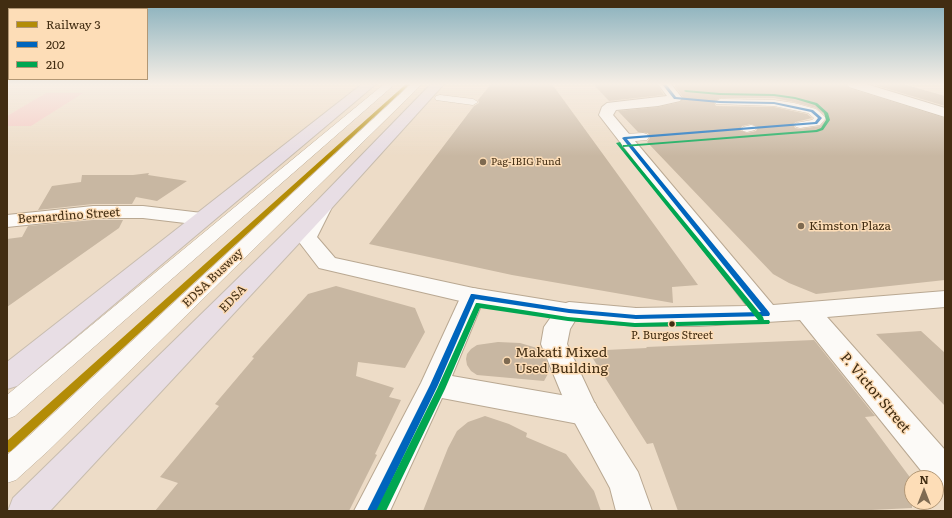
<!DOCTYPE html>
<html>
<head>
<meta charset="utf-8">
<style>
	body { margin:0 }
	#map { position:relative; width:952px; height:518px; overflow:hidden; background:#eddcc7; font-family:Literata,serif }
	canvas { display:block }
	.frame { position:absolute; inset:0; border:8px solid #422d12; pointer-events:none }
	.legend { position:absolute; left:8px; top:8px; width:140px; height:72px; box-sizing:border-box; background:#fdddb7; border:1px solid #b29775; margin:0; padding:5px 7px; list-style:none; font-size:12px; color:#422d12 }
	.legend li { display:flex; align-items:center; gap:8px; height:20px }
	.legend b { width:20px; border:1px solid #b29775 }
	.north { position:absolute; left:904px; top:470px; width:40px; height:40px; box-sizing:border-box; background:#fdddb7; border:1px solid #b29775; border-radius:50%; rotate:0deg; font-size:11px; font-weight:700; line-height:16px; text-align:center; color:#422d12 }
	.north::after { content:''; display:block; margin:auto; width:14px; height:18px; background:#7e6a51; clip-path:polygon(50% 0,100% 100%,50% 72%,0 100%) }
</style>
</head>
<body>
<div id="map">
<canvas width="952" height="518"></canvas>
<div class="frame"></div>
<ul class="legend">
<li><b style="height:5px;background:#b38c07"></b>Railway 3</li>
<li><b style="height:5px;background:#0065bd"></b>202</li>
<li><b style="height:5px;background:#00a651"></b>210</li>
</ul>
<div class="north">N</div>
</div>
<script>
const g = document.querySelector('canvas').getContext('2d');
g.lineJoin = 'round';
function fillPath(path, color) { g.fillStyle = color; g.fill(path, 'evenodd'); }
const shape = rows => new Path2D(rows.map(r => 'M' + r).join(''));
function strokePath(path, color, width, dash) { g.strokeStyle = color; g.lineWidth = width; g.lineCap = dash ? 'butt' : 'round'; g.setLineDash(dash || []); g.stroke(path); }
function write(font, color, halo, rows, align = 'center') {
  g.font = font + ' Literata,serif'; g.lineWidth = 3; g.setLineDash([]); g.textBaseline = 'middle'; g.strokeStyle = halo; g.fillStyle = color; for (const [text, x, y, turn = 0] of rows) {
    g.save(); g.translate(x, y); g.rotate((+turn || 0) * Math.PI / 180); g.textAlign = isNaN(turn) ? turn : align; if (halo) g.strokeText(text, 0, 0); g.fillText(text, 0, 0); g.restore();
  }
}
fillPath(shape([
	[46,93,83,93,31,126,7,126,7,116]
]), '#f5c9c4');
fillPath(shape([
	[491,84,552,84,698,285,672,287,673,303,512,275,369,244,474,106,479,103,478,100],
	[593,84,657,84,664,95,609,101],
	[673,84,846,84,849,88,945,118,945,280,816,294,789,283,773,274,647,142,650,138,648,133,638,132,618,111,658,107,680,102,683,97],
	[720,98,774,98,794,102,816,108,828,118,820,126,800,129,795,128,793,124,796,122,812,118,807,114,774,107,716,106,714,102],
	[751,124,758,127,756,131,747,133,740,130,742,126],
	[871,84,903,84,945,96,945,106],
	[149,173,148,175,187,181,157,201,136,197,132,204,93,204,38,210,52,186,81,182,82,175,133,175],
	[93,220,123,220,119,228,7,307,7,239,22,237,28,226],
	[336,286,415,308,425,332,405,368,358,362,356,376,394,388,389,397,401,400,375,454,377,455,349,511,155,511,178,483,160,477,219,406,215,404,254,358,252,357,308,294],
	[921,331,945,353,945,406,876,334],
	[814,340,875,416,865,417,912,480,912,508,851,511,678,511,653,443,647,444,592,357,606,350,647,348,646,347],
	[498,342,520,343,537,348,543,353,549,366,549,372,544,381,477,375,471,371,467,365,466,359,467,354,471,349,477,345],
	[485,416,509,424,527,433,526,437,566,454,594,491,601,511,423,511,448,448,457,431,468,422]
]), '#c8b7a2');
const service = shape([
	[384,84,395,84,15,416,7,419,7,395,384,84],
	[411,84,422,84,48,451,16,480,7,483,7,455,30,435,411,84],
	[440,95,473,99,478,102,473,105,436,100,435,98,436,96,440,95],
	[720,99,774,100,794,103,816,109,826,118,820,125,800,128,796,127,794,125,796,123,812,120,814,118,808,113,774,106,716,104,715,102,720,99],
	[751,125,755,126,757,128,755,130,747,132,743,131,741,129,743,127,751,125],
	[643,133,647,134,649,137,647,140,624,142,620,141,618,138,620,135,624,134,643,133]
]);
const minor = shape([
	[658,84,671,84,682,98,680,101,658,106,616,110,613,115,773,305,945,291,945,307,827,317,945,450,945,491,936,487,936,478,927,478,800,320,699,326,636,326,569,320,560,317,557,311,560,305,569,302,636,308,747,306,599,115,602,107,607,103,667,96,658,84],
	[473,288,481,290,485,296,452,376,584,399,595,403,599,412,595,421,584,425,442,398,390,511,354,511,421,383,461,296,465,290,473,288]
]);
const tertiary = shape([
	[847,84,866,84,945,108,945,117,849,87,847,84],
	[322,201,329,203,332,207,317,237,335,258,473,288,578,305,581,311,570,329,567,344,595,404,638,472,652,511,616,511,610,488,569,412,541,344,544,327,551,317,473,304,319,268,296,238,315,203,322,201],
	[93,206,143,206,202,213,209,215,212,219,209,223,202,225,143,218,93,218,7,227,7,215,93,206]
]);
const trunk = shape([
	[362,84,376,84,17,386,7,389,7,362,362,84],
	[431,84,444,84,329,211,50,511,8,511,13,498,315,203,431,84]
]);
strokePath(service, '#b9a892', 1);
strokePath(minor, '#b9a892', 2);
strokePath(tertiary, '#b9a892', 2);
strokePath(trunk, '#c8bdaf', 2);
fillPath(service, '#fcfaf7');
fillPath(minor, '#fcfaf7');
fillPath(tertiary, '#fcfaf7');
fillPath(trunk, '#e8dee5');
fillPath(shape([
	[662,84,666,84,676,97,720,101,774,102,813,110,822,118,817,124,816,124,627,139,769,312,770,314,769,316,636,319,569,313,475,299,438,385,377,511,367,511,430,385,471,294,473,294,569,309,636,315,761,312,622,138,624,137,815,122,818,118,811,112,774,104,720,103,675,99,674,99,662,84]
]), '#0065bd');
fillPath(shape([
	[685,90,720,93,774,94,795,97,817,103,828,113,830,120,823,130,817,132,623,147,763,317,764,320,769,320,770,322,769,324,635,327,568,321,480,308,445,389,386,511,376,511,437,389,476,303,478,303,568,317,635,323,758,320,616,143,620,142,623,147,623,145,625,145,816,130,821,128,826,120,824,113,815,105,795,99,774,96,720,95,686,92,684,91,685,90]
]), '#00a651');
fillPath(shape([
	[406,84,410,84,11,451,7,453,7,441,406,84]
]), '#b38c07');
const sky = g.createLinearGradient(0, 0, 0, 156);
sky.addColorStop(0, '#88b0bc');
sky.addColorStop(0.54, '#f7efe6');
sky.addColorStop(1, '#f7efe600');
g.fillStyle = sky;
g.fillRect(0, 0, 952, 156);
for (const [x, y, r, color] of [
	[483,162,4,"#7e6a51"],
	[801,226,4,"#7e6a51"],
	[672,324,3.5,"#422d12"],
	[507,361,4,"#7e6a51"]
]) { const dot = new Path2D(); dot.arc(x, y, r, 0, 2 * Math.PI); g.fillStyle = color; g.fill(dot); strokePath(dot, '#fdddb7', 1.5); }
write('10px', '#422d12', '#fdddb7', [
	["Pag-IBIG Fund",491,162]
], 'left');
write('11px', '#422d12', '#fdddb7', [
	["P. Burgos Street",672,336]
]);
write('12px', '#422d12', '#fdddb7', [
	["Bernardino Street",69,216,-4],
	["EDSA Busway",213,278,-44],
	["EDSA",233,299,-46]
]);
write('12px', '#422d12', '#fdddb7', [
	["Kimston Plaza",809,226]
], 'left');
write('14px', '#422d12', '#fdddb7', [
	["Makati Mixed",515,353],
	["Used Building",515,369]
], 'left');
write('14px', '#422d12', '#fdddb7', [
	["P. Victor Street",875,393,50]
]);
</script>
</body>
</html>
